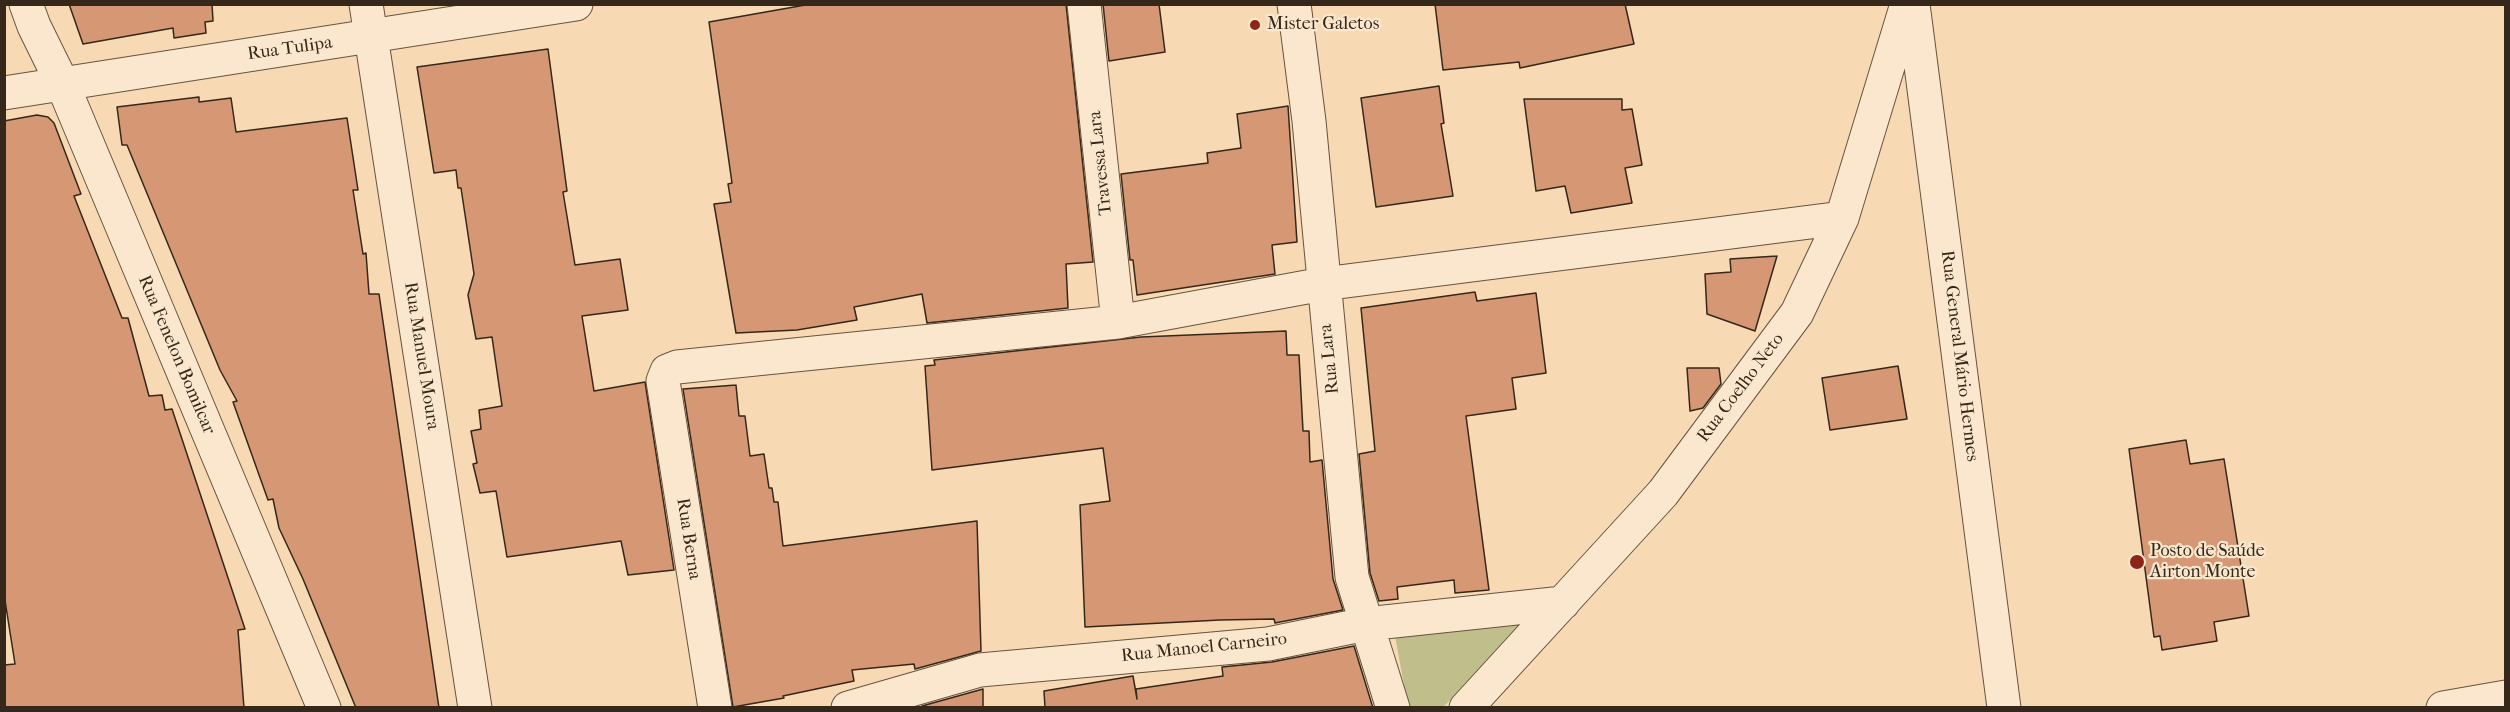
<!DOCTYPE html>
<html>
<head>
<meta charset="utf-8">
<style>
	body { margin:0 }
	#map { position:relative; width:2510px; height:712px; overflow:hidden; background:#f7dab3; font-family:"IM FELL French Canon",serif }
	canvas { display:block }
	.frame { position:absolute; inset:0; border:6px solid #352719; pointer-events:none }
</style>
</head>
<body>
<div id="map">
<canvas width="2510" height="712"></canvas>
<div class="frame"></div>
</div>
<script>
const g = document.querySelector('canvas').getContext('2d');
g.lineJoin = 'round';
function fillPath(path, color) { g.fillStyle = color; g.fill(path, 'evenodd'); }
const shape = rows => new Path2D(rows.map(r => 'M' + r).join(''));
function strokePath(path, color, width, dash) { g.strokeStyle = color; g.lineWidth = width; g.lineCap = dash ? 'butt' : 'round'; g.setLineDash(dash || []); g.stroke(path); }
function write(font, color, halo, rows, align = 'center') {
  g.font = font + ' "IM FELL French Canon",serif'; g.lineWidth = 4.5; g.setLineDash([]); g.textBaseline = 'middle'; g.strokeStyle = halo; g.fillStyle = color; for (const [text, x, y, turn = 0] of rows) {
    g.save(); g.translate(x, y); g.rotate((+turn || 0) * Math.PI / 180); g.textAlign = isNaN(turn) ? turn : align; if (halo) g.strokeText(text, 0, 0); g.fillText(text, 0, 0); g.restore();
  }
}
fillPath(shape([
	[1529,613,1472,679,1443,707,1408,707,1395,636]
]), '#c0be8a');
const building = shape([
	[69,4,212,4,213,21,205,22,206,33,174,38,173,28,83,44,69,4],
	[811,4,1066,4,1093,262,1066,264,1068,308,927,323,922,294,854,307,857,320,797,330,736,333,714,204,731,202,728,184,732,183,709,22,811,4],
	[1103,4,1159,4,1165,52,1109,61,1103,4],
	[1435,4,1625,4,1634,44,1520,68,1519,62,1443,70,1435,4],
	[548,49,567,191,563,192,575,265,620,259,628,310,582,316,594,391,645,382,674,570,628,575,621,541,507,557,496,491,480,493,473,464,477,463,471,431,481,429,479,410,502,406,492,337,476,339,468,295,474,274,461,188,458,188,456,170,434,173,417,67,548,49],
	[1439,86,1444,123,1441,124,1453,196,1376,207,1361,98,1439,86],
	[199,97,199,102,231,98,236,132,347,118,358,190,353,190,363,254,366,253,369,294,379,294,439,708,356,708,303,579,279,528,273,499,268,500,233,402,237,401,220,370,127,145,122,145,117,107,199,97],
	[1524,99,1622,99,1622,110,1632,109,1642,165,1625,168,1632,203,1571,213,1565,186,1536,191,1524,99],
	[1288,106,1297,242,1272,245,1275,274,1137,295,1133,260,1130,260,1121,174,1208,163,1207,153,1241,148,1237,114,1288,106],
	[37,115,48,117,54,123,81,194,74,196,122,318,128,318,149,396,162,395,165,410,172,409,245,629,238,630,244,708,4,708,4,665,15,664,4,594,4,121,37,115],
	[1777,256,1755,331,1707,314,1705,274,1731,272,1730,259,1777,256],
	[1475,292,1477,301,1536,293,1546,373,1512,378,1516,409,1466,416,1489,590,1455,593,1454,580,1397,587,1398,599,1379,601,1370,573,1359,454,1375,451,1361,308,1475,292],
	[1286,331,1287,355,1299,355,1303,431,1309,431,1310,462,1322,460,1333,579,1343,610,1275,623,1274,619,1220,620,1085,627,1080,505,1110,501,1103,448,932,470,925,366,935,365,934,360,1141,337,1286,331],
	[1898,366,1907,419,1830,430,1822,378,1898,366],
	[1687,368,1719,368,1721,384,1703,408,1690,411,1687,368],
	[736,385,739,416,745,416,750,456,764,454,769,488,772,488,774,502,778,502,783,546,977,521,981,651,915,669,914,664,852,670,854,681,783,696,784,698,733,707,683,389,736,385],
	[2186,440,2190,464,2224,459,2249,616,2214,622,2217,641,2162,650,2160,636,2154,637,2129,449,2186,440],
	[1354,646,1373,708,1045,708,1044,691,1133,676,1137,699,1136,689,1223,676,1222,667,1272,662,1354,646],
	[983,689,983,708,922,708,922,706,983,689]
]);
fillPath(building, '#d59774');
strokePath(building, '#352719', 1.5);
const minor = shape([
	[26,4,34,26,62,83,324,708],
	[1084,4,1118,322],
	[1294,4,1309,121,1352,577,1393,708],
	[1913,4,2004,708],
	[715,708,663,381,667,371,677,367,1118,322,1323,284,1842,218],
	[848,708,980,670,1268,644,1366,624,1563,603],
	[1466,708,1663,493,1797,313,1842,218,1907,4],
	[2443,708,2506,697]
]);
const tertiary = shape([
	[366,4,475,708],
	[4,93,576,4]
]);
strokePath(minor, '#665440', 35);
strokePath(tertiary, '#665440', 35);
strokePath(minor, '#fae7ce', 33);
strokePath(tertiary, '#fae7ce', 33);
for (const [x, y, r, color] of [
	[1255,25,6,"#8f2418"],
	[2137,562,8,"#8f2418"]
]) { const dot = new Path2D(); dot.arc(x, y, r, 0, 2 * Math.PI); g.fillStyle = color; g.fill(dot); strokePath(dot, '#fae7ce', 2); }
write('18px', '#352719', '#fae7ce', [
	["Mister Galetos",1267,25],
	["Posto de Saúde",2150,552],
	["Airton Monte",2150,573]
], 'left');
write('18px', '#352719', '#fae7ce', [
	["Rua Tulipa",290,49,-8],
	["Travessa Lara",1101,163,-96],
	["Rua Fenelon Bomilcar",176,355,67],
	["Rua Manuel Moura",421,356,81],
	["Rua General Mário Hermes",1959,356,83],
	["Rua Lara",1330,359,-96],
	["Rua Coelho Neto",1741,388,-53],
	["Rua Berna",688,539,81],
	["Rua Manoel Carneiro",1204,648,-6]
]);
</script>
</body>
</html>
